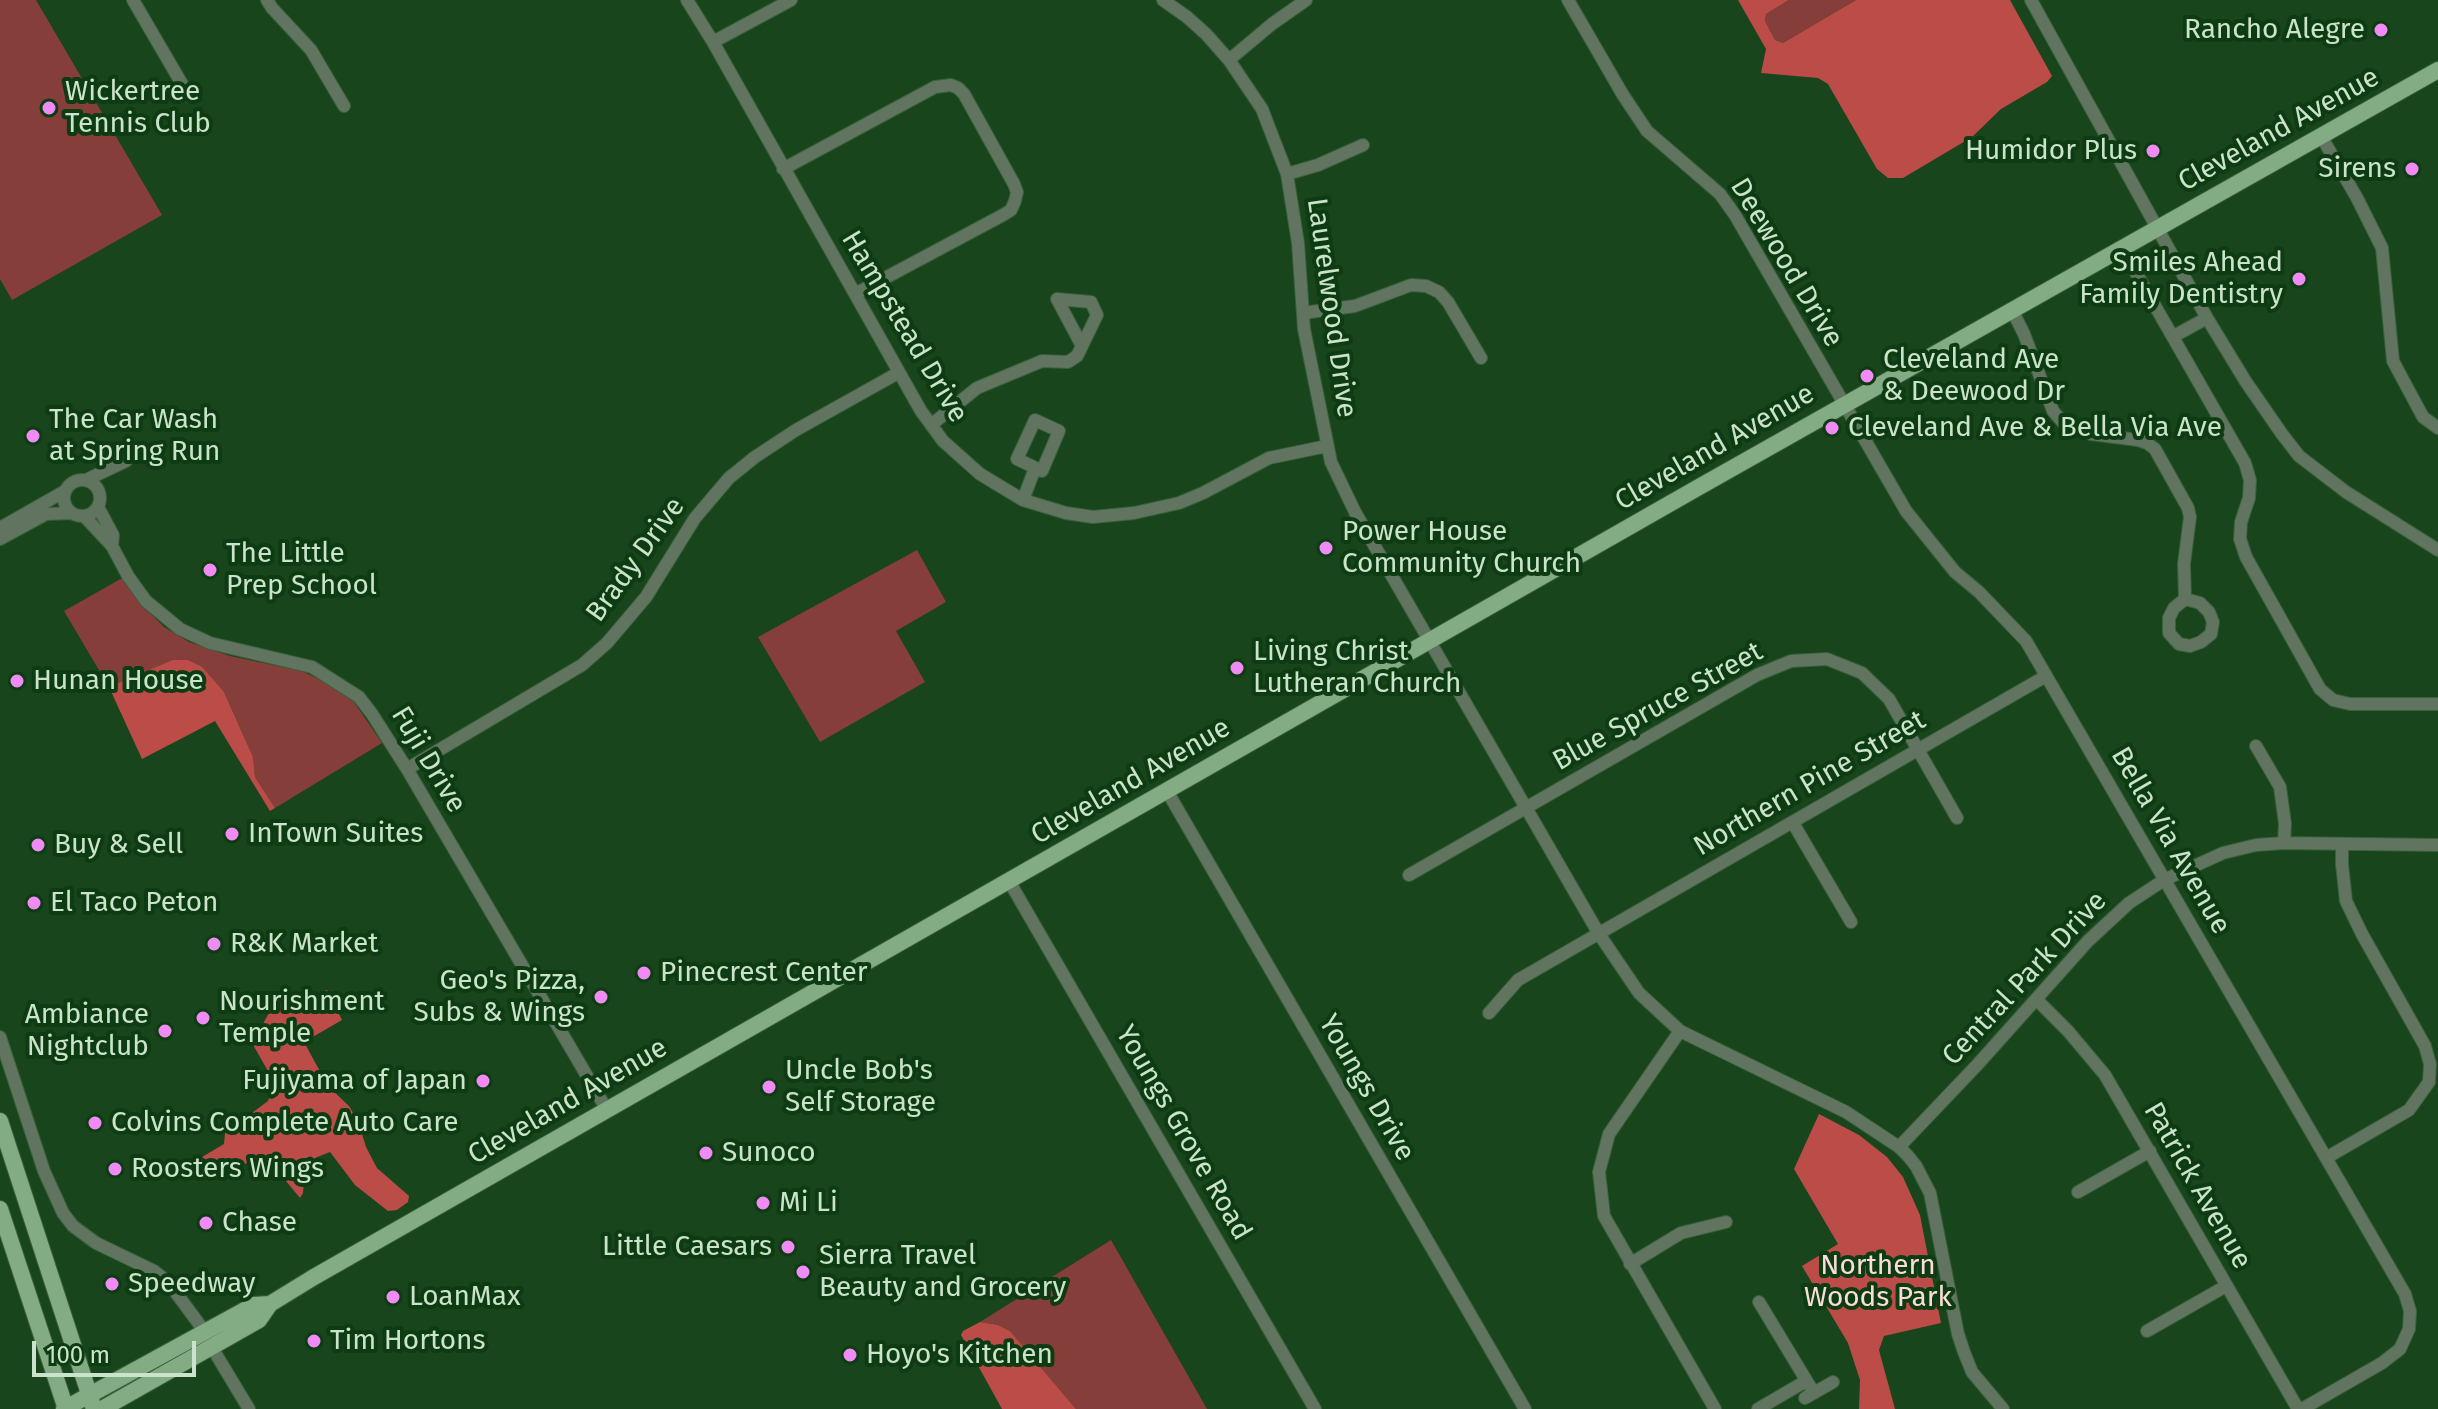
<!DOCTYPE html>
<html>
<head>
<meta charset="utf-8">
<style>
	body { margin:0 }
	#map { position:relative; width:2438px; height:1409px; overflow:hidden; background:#19451c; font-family:"Fira Sans",sans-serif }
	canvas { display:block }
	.scale { position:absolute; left:32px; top:1341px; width:164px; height:36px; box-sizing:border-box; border:4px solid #cae3ca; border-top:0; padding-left:10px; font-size:24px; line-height:28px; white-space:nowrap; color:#cae3ca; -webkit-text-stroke:6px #0d3b12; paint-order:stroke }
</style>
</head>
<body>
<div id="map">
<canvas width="2438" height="1409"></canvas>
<div class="scale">100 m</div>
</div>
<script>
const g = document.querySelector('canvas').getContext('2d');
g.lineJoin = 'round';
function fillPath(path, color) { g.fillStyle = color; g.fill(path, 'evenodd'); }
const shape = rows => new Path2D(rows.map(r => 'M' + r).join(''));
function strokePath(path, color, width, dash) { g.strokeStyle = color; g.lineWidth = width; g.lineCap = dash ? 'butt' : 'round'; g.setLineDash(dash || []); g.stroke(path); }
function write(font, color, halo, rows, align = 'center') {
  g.font = font + ' "Fira Sans",sans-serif'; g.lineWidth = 8; g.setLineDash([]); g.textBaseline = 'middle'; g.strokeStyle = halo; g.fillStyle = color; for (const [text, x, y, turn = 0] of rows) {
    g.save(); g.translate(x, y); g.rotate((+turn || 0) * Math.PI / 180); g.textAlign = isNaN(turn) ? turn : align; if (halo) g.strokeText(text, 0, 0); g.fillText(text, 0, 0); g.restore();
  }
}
fillPath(shape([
	[0,0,36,0,162,215,12,300,0,279],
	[1789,0,1856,0,1783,43,1775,40,1765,21,1766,14],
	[917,550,946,602,896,631,925,682,820,742,758,637],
	[124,577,146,609,164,627,189,642,230,656,302,671,331,685,354,702,382,743,275,808,255,777,253,757,224,692,134,678,109,687,64,611],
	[1111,1240,1207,1409,1076,1409,1010,1331,998,1325,980,1322]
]), '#863e3a');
fillPath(shape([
	[1738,0,1789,0,1766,14,1765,21,1775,40,1783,43,1856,0,2010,0,2052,76,2047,82,2001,109,1972,137,1903,178,1888,178,1877,169,1828,84,1818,78,1761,73,1766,49],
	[173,660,188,660,202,667,224,692,253,757,255,777,275,808,270,811,215,721,142,759,109,687],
	[327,990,342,1020,304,1042,328,1086,349,1106,358,1121,366,1147,377,1168,409,1196,408,1202,397,1210,388,1211,355,1185,330,1152,315,1158,305,1168,303,1193,300,1198,271,1163,257,1161,220,1169,203,1165,202,1157,224,1144,225,1133,268,1101,273,1089,272,1078,252,1043,281,992,291,1009],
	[1819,1114,1859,1135,1887,1157,1903,1177,1920,1215,1941,1323,1884,1336,1879,1350,1895,1409,1859,1409,1860,1380,1848,1343,1802,1266,1838,1244,1794,1169],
	[980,1322,998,1325,1010,1331,1076,1409,1002,1409,961,1335,963,1331]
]), '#bc4c48');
const minor = shape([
	[133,0,189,96],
	[267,0,272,8,311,50,344,106],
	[687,0,713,42,921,411,943,441,980,474,1023,500,1066,513,1093,517,1134,513,1179,503,1203,493,1269,458,1327,446],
	[1163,0,1187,17,1206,34,1229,60,1262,109,1287,174,1298,243,1304,329,1331,462,1355,512,1599,934,1639,993,1680,1031,1846,1112,1899,1147,1908,1156,1916,1166,1930,1193,1958,1334,1964,1352,1972,1372,2003,1409],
	[1568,0,1623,95,1647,131,1720,194,1735,215,1906,511,1955,572,1979,592,2026,641,2405,1294,2410,1311,2409,1329,2400,1349,2382,1363,2302,1409],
	[2031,0,2207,318,2246,382,2282,434,2299,456,2346,492,2438,550],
	[713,42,791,0],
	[1229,60,1272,24,1306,0],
	[2321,136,2357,198,2382,248,2393,361,2423,417,2438,428],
	[783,169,935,87,951,85,958,88,964,94,1014,184,1017,192,1015,201,1011,210,1003,215,855,294],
	[1287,174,1318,165,1363,145],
	[2135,271,2245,463,2250,480,2249,498,2241,522,2240,539,2246,557,2320,689,2333,700,2350,704,2438,704],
	[1057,299,1091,302,1097,315,1082,346,1057,299],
	[2012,310,2024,334,2053,411,2066,426,2091,434,2138,440,2147,443,2155,449,2188,508,2190,517,2184,564,2185,599,2174,608,2169,618,2169,633,2179,644,2190,646,2201,642,2211,634,2213,622,2209,612,2200,603,2185,599],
	[1303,313,1355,306,1411,285,1426,286,1439,292,1448,302,1481,358],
	[2174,336,2207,318],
	[1035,420,1059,431,1042,471,1017,459,1035,420],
	[931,425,977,388,1042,361,1068,362,1077,356,1082,346],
	'64 498a18 18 0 1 1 36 0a18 18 0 1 1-36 0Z',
	[86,480,126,461],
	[1023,500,1035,468],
	[98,507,113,535,112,546],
	[84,516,112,546,128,576,146,601,180,629,210,643,312,667,359,697,372,714,407,769,607,1110],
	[0,528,65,491],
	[0,539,46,514,72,513],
	[2256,746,2280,787,2285,824,2284,843],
	[407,769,582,665,607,643,646,597,695,518,729,478,755,457,796,430,898,373],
	[1167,791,1525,1409],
	[1793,823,1851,922],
	[1409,875,1757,675,1791,661,1827,659,1862,673,1889,699,1957,818],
	[1009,881,1315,1409],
	[2037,1000,2068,1031,2105,1075,2298,1409],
	[1489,1013,1518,980,2046,676],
	[1680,1031,1609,1134,1599,1172,1604,1216,1715,1409],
	[0,1037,44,1171,63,1213,73,1226,96,1243,154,1271,168,1282,205,1332],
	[1899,1147,1978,1064,2088,941,2129,903,2164,880,2223,853,2256,845,2284,843,2438,845],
	[2326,1158,2409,1110,2429,1082,2430,1064,2425,1046,2362,934,2346,901,2342,864,2342,844],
	[2078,1192,2150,1151],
	[1630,1264,1681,1233,1726,1222],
	[1759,1302,1814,1393],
	[2147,1331,2226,1286],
	[211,1346,249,1409],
	[1805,1398,1833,1382],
	[1758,1409,1806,1381]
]);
const major = shape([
	[0,1121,94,1409],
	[0,1209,66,1409],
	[64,1409,254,1305,270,1304],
	[102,1409,259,1320,270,1304,314,1277,1699,487,2438,70]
]);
strokePath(minor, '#39613b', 14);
strokePath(major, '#39613b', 18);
strokePath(minor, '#617460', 12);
strokePath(major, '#84ac84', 16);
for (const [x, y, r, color] of [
	[2381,30,8,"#f08bf6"],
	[49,108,8,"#f08bf6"],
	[2153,151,8,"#f08bf6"],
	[2412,169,8,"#f08bf6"],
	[2299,279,8,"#f08bf6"],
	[1867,376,8,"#f08bf6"],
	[1832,428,8,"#f08bf6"],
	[33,436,8,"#f08bf6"],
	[1326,548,8,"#f08bf6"],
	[210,570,8,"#f08bf6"],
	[1237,668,8,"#f08bf6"],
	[17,681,8,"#f08bf6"],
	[232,834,8,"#f08bf6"],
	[38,845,8,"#f08bf6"],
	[34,903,8,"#f08bf6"],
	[214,944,8,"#f08bf6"],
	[644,973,8,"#f08bf6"],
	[601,997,8,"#f08bf6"],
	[203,1018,8,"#f08bf6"],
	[165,1031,8,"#f08bf6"],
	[483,1081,8,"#f08bf6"],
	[769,1087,8,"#f08bf6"],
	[95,1123,8,"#f08bf6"],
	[706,1153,8,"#f08bf6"],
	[115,1169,8,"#f08bf6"],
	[763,1203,8,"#f08bf6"],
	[206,1223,8,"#f08bf6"],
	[788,1247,8,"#f08bf6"],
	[803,1272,8,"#f08bf6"],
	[112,1284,8,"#f08bf6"],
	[393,1297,8,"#f08bf6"],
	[314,1341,8,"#f08bf6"],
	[850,1355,8,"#f08bf6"]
]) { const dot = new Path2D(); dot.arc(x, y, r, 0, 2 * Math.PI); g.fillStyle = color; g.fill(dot); strokePath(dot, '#0d3b12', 3); }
write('28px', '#cae3ca', '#0d3b12', [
	["Rancho Alegre",2365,30,"right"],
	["Wickertree",65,92],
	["Tennis Club",65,124],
	["Humidor Plus",2137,151,"right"],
	["Sirens",2396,169,"right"],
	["Smiles Ahead",2283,263,"right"],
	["Family Dentistry",2283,295,"right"],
	["Cleveland Ave",1883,360],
	["& Deewood Dr",1883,392],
	["The Car Wash",49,420],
	["at Spring Run",49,452],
	["Cleveland Ave & Bella Via Ave",1848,428],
	["Power House",1342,532],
	["Community Church",1342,564],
	["The Little",226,554],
	["Prep School",226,586],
	["Living Christ",1253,652],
	["Lutheran Church",1253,684],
	["Hunan House",33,681],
	["InTown Suites",248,834],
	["Buy & Sell",54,845],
	["El Taco Peton",50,903],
	["R&K Market",230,944],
	["Pinecrest Center",660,973],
	["Geo's Pizza,",585,981,"right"],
	["Subs & Wings",585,1013,"right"],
	["Nourishment",219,1002],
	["Temple",219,1034],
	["Ambiance",149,1015,"right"],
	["Nightclub",149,1047,"right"],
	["Uncle Bob's",785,1071],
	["Self Storage",785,1103],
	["Fujiyama of Japan",467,1081,"right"],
	["Colvins Complete Auto Care",111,1123],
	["Sunoco",722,1153],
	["Roosters Wings",131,1169],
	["Mi Li",779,1203],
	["Chase",222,1223],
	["Little Caesars",772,1247,"right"],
	["Sierra Travel",819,1256],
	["Beauty and Grocery",819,1288],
	["Speedway",128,1284],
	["LoanMax",409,1297],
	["Tim Hortons",330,1341],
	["Hoyo's Kitchen",866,1355]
], 'left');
write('28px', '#cae3ca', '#0d3b12', [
	["Cleveland Avenue",2279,130,-29],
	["Deewood Drive",1786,263,59],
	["Laurelwood Drive",1331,308,82],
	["Hampstead Drive",904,327,59],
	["Cleveland Avenue",1715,448,-30],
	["Brady Drive",636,560,-54],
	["Blue Spruce Street",1658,707,-29],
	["Fuji Drive",428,760,59],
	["Cleveland Avenue",1131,782,-30],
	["Northern Pine Street",1810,784,-30],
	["Bella Via Avenue",2170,841,60],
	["Central Park Drive",2025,979,-47],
	["Youngs Drive",1366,1088,60],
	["Cleveland Avenue",568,1102,-30],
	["Youngs Grove Road",1183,1133,60],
	["Patrick Avenue",2197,1186,60]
]);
write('28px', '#fbdcd8', '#0d3b12', [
	["Northern",1878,1266],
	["Woods Park",1878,1298]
]);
</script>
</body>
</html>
